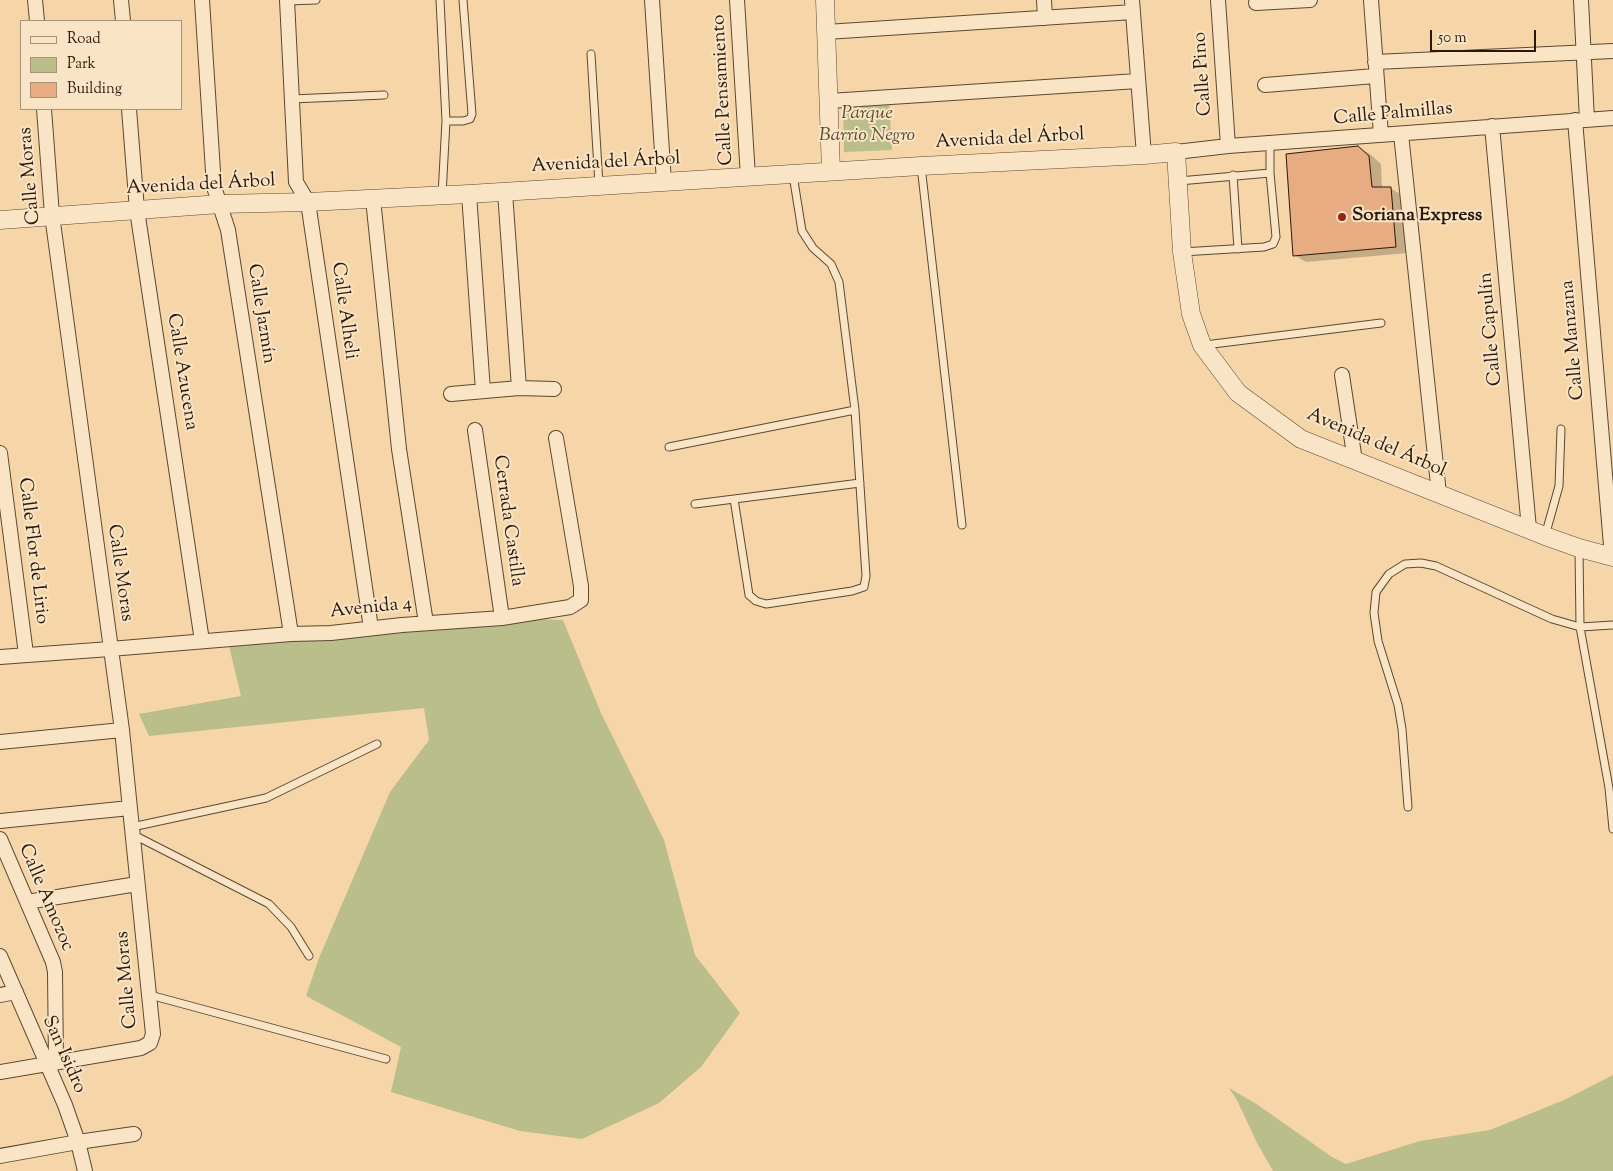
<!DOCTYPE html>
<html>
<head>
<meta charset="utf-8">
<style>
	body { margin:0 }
	#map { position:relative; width:1613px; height:1171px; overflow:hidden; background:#f6d6a8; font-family:"Sorts Mill Goudy",serif }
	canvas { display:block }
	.legend { position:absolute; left:20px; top:20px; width:162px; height:90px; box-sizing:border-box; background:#f9e4c6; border:1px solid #a6937b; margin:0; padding:6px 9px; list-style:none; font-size:15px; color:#29190a }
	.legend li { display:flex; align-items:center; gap:10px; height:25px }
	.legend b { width:25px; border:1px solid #a6937b }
	.scale { position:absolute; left:1430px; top:30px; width:106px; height:22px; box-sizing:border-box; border:2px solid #29190a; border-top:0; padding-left:6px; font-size:15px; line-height:18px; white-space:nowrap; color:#29190a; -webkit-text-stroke:4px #f9e4c6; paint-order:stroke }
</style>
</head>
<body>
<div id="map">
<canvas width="1613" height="1171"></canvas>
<ul class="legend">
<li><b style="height:6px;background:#f9e4c6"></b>Road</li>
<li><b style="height:14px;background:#b9be8a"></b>Park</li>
<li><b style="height:14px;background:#e7ac81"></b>Building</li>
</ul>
<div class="scale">50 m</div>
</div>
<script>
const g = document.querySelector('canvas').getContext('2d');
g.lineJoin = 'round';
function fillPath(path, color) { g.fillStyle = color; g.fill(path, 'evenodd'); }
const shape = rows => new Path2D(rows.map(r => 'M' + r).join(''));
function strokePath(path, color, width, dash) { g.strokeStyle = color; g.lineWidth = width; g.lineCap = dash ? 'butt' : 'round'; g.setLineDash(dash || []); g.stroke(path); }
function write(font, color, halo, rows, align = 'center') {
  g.font = font + ' "Sorts Mill Goudy",serif'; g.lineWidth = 4; g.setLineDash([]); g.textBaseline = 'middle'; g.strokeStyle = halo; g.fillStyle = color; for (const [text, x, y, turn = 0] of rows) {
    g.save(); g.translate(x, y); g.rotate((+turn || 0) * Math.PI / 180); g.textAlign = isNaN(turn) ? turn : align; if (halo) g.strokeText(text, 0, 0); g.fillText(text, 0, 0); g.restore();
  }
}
fillPath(shape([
	[889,99,892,150,844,152,843,102],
	[502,618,563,620,601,713,664,840,695,955,740,1013,701,1067,659,1103,582,1139,520,1131,391,1092,401,1047,306,996,319,958,390,792,429,740,424,708,149,736,139,714,241,696,229,646],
	[1613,1075,1613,1171,1273,1171,1257,1143,1237,1100,1229,1088,1258,1105,1332,1157,1346,1164,1420,1141,1490,1130,1564,1100]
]), '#b9be8a');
fillPath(shape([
	[1358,147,1370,154,1381,164,1382,188,1390,188,1402,195,1408,253,1306,262,1294,255]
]), '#0003');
const building = shape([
	[1358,146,1369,156,1372,187,1391,187,1396,247,1293,256,1286,154,1358,146]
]);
fillPath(building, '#e7ac81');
strokePath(building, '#29190a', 1);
const service = shape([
	[440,0,446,121,442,195],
	[288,1,316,0],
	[591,54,599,185],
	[292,99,384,95],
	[446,121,463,121,470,119,472,114,463,0],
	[921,166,962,525],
	[1233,175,1238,249],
	[1179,181,1270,173],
	[1182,252,1264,247,1273,244,1276,237,1270,173,1270,144],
	[1205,345,1381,323],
	[669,447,855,410],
	[734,499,749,595,756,601,766,604,852,591,864,587,866,576,855,410,839,282,831,264,813,248,802,231,793,175],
	[695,504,860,483],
	[1545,536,1559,486,1561,429],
	[1579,549,1580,627,1609,788,1613,829],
	[1408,807,1402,729,1398,705,1378,641,1374,613,1376,592,1389,574,1405,564,1421,563,1436,566,1552,619,1580,627,1613,625],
	[132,827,266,798,377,744],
	[132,834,269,904,291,927,309,956],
	[150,995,386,1059]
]);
const minor = shape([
	[35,0,37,21],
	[121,0,123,21],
	[202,0,214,187,228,230,291,634],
	[287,0,296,182,308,202,371,628],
	[652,0,664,182],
	[737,0,748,177],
	[1044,0,1045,18],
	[1132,0,1144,155],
	[1218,0,1228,146],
	[1371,0,1381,135],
	[1581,0,1587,120],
	[1256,3,1310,0],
	[826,32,1133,12],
	[1375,62,1613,51],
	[1265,85,1375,76],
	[829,101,1138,81],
	[129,109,137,210,202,641],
	[1575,120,1612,557],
	[1492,126,1529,529],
	[1401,134,1439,494],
	[1176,152,1228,146,1613,118],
	[505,192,519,388],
	[469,194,483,391],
	[373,199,399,449,426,623],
	[1342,375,1355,461],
	[451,394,519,388,554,389],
	[475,430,502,618],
	[0,453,26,654],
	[0,657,110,649,291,634,331,633,402,625,502,618,570,607,581,600,581,586,556,438],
	[0,742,122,730],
	[0,821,130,808],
	[0,839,53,962,55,972,56,1063],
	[27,902,137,884],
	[0,956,65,1105,78,1142,85,1171],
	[0,995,16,992],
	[0,1072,141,1048,150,1043,153,1034,122,730,52,215,44,109],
	[0,1156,78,1142,134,1134]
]);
const tertiary = shape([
	[825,0,831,171],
	[0,220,220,204,308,202,469,194,921,166,1144,155,1176,152,1182,252,1191,314,1202,345,1238,393,1301,439,1545,536,1579,548,1613,557]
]);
strokePath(service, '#5c4832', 9);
strokePath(minor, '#5c4832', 16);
strokePath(tertiary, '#5c4832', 19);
strokePath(service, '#f9e4c6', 7);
strokePath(minor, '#f9e4c6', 14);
strokePath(tertiary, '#f9e4c6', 18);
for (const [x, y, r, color] of [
	[1342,217,5,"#8f2418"]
]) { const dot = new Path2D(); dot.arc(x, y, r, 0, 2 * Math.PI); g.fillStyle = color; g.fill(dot); strokePath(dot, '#f9e4c6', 2); }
write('19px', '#29190a', '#f9e4c6', [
	["Calle Pino",1204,74,-94],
	["Calle Pensamiento",724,90,-93],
	["Calle Palmillas",1393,115,-5],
	["Avenida del Árbol",1010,140,-3],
	["Avenida del Árbol",606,164,-3],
	["Calle Moras",31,176,-95],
	["Avenida del Árbol",201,186,-3],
	["Calle Alheli",343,311,82],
	["Calle Jazmín",260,314,81],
	["Calle Capulín",1492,329,-95],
	["Calle Manzana",1574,340,-95],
	["Calle Azucena",181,372,81],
	["Avenida del Árbol",1376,444,23],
	["Cerrada Castilla",507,521,82],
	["Calle Flor de Lirio",32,551,83],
	["Calle Moras",119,573,82],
	["Avenida 4",371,609,-6],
	["Calle Amozoc",45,898,67],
	["Calle Moras",128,980,-95],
	["San Isidro",63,1055,66]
]);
write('italic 19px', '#544b30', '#f9e4c6', [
	["Parque",867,115],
	["Barrio Negro",867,137]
]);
write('bold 19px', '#29190a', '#f9e4c6', [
	["Soriana Express",1352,217]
], 'left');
</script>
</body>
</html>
